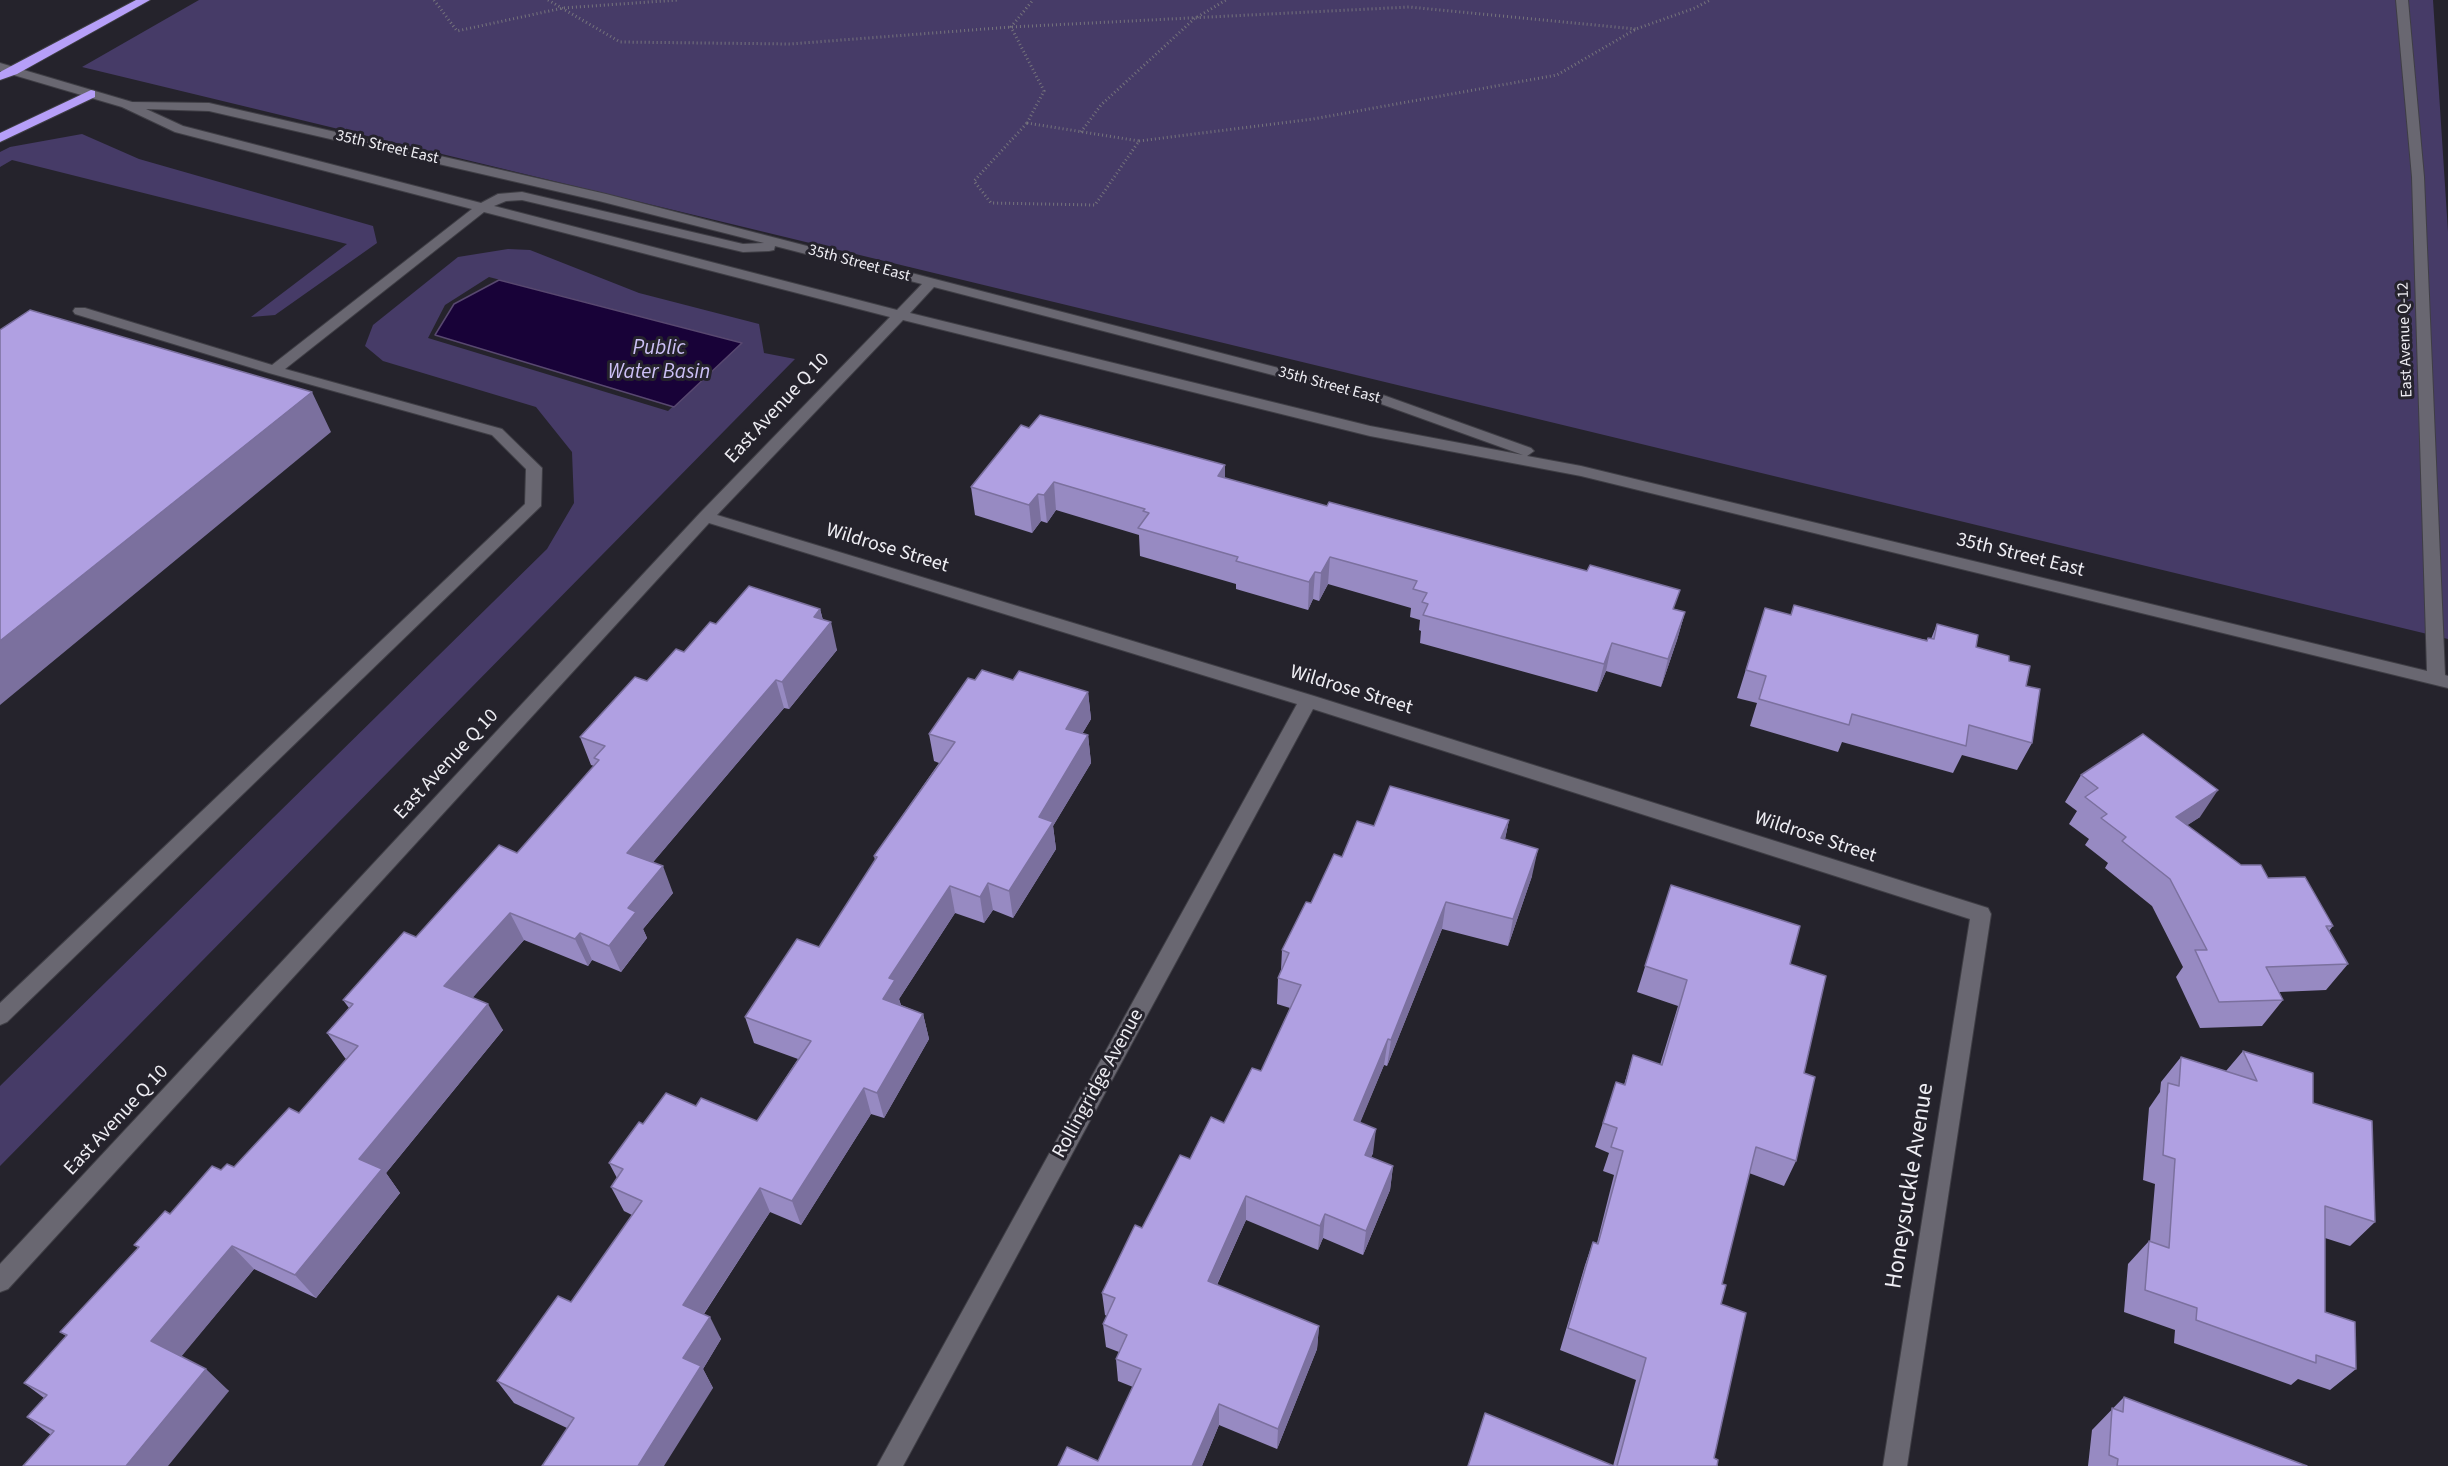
<!DOCTYPE html>
<html>
<head>
<meta charset="utf-8">
<style>
	body { margin:0 }
	canvas { display:block; background:#25232c }
</style>
</head>
<body>
<canvas width="2448" height="1466"></canvas>
<script>
const g = document.querySelector('canvas').getContext('2d');
g.lineJoin = 'round';
function fillPath(path, color) { g.fillStyle = color; g.fill(path, 'evenodd'); }
const shape = rows => new Path2D(rows.map(r => 'M' + r).join(''));
function strokePath(path, color, width, dash) { g.strokeStyle = color; g.lineWidth = width; g.lineCap = dash ? 'butt' : 'round'; g.setLineDash(dash || []); g.stroke(path); }
function write(font, color, halo, rows, align = 'center') {
  g.font = font + ' "Source Sans 3",sans-serif'; g.lineWidth = 6; g.setLineDash([]); g.textBaseline = 'middle'; g.strokeStyle = halo; g.fillStyle = color; for (const [text, x, y, turn = 0] of rows) {
    g.save(); g.translate(x, y); g.rotate((+turn || 0) * Math.PI / 180); g.textAlign = isNaN(turn) ? turn : align; if (halo) g.strokeText(text, 0, 0); g.fillText(text, 0, 0); g.restore();
  }
}
fillPath(shape([
	[199,0,2433,0,2448,232,2448,639,82,67],
	[82,134,139,159,373,226,377,243,275,315,251,317,347,244,12,160,0,167,0,152,10,147],
	[508,249,530,250,639,293,759,324,764,353,795,359,0,1166,0,1086,547,549,574,503,572,452,536,407,383,361,365,346,373,325,458,257],
	[489,277,739,342,739,343,668,411,428,338,445,305]
]), '#463b67');
const water = shape([
	[499,280,742,343,674,407,435,335,454,304,499,280]
]);
fillPath(water, '#180238');
strokePath(water, '#584870', 1.5);
const minor = shape([
	[2396,0,2408,0,2424,177,2445,675,2448,676,2448,688,1581,476,1370,436,903,320,717,515,1314,696,1988,908,1991,914,1907,1466,1883,1466,1970,919,1313,709,903,1466,877,1466,1297,704,709,523,8,1289,0,1292,0,1264,700,513,890,317,484,212,285,369,502,429,542,468,541,506,7,1022,0,1025,0,1003,525,504,526,469,492,435,269,373,75,314,73,311,75,308,85,308,272,365,472,209,175,132,122,107,0,71,0,63,132,102,209,103,606,194,1383,395,1531,448,1534,451,1527,456,1581,466,2427,671,2412,177,2396,0],
	[146,109,209,111,599,201,764,243,743,244,522,192,498,194,481,203,183,126,146,109],
	[522,200,743,252,769,251,774,250,775,246,922,284,897,310,494,206,506,201,522,200],
	[934,287,1373,401,1523,455,1370,426,910,313,934,287]
]);
const highway = shape([
	[136,0,150,0,17,74,0,80,0,72,136,0],
	[91,90,95,91,95,97,0,142,0,133,91,90]
]);
strokePath(minor, '#3f3e45', 2);
strokePath(highway, '#3f3e45', 2);
strokePath(shape([
	[434,0,457,31,563,8,678,0],
	[548,0,620,42,790,44,1011,27,1409,7,1636,29],
	[1027,123,1044,91,1011,27,1033,0],
	[1027,123,1139,141,1095,205,991,203,974,181,1027,123],
	[1081,132,1101,105,1194,19,1226,0],
	[1139,141,1313,119,1557,75,1636,29,1695,8,1710,0]
]), '#76747c', 3, [1, 3]);
fillPath(minor, '#696771');
fillPath(highway, '#b69ff8');
fillPath(shape([
	[1029,428,1225,465,1225,478,1685,612,1677,640,1661,687,1606,671,1597,692,1420,643,1421,631,1419,630,1420,620,1410,617,1411,608,1328,584,1319,601,1313,599,1308,610,1236,589,1236,584,1140,556,1139,535,1056,510,1047,523,1041,521,1032,533,975,515,971,487],
	[1765,608,1790,615,1927,640,1928,638,1931,639,1937,624,1976,647,2009,661,2026,686,2032,743,2017,770,1962,755,1953,773,1842,742,1838,752,1750,726,1757,703,1737,698],
	[820,609,823,620,837,650,789,709,784,708,653,862,673,893,643,929,647,938,621,972,592,960,588,966,524,940,472,998,503,1030,386,1173,400,1193,316,1298,254,1269,181,1356,229,1391,51,1435,27,1417,44,1398,24,1383,66,1336,60,1332,138,1248,134,1245,221,1170,234,1167,299,1113,346,1059,345,1058,327,1033,349,1008,343,1000,517,853,594,766,591,765,580,737,684,652,716,624],
	[975,680,1013,680,1088,692,1091,719,1082,734,1088,735,1091,763,1053,826,1056,849,1013,918,993,910,984,923,955,913,899,999,901,1005,923,1014,929,1039,884,1118,871,1114,801,1225,770,1212,704,1314,721,1339,703,1369,713,1388,567,1428,514,1403,497,1381,571,1302,632,1215,624,1211,611,1187,617,1178,609,1163,643,1124,696,1106,757,1121,798,1059,754,1043,745,1017,819,947,875,860,874,856,939,763,934,761,929,734],
	[2081,775,2200,817,2187,825,2241,865,2268,878,2333,926,2329,931,2348,964,2326,990,2279,992,2283,1000,2262,1026,2200,1028,2176,977,2183,967,2152,906,2105,868,2108,863,2085,845,2089,839,2069,824,2077,811,2065,802],
	[1509,820,1505,839,1532,876,1508,946,1442,929,1387,1066,1384,1065,1360,1122,1373,1153,1371,1157,1393,1166,1390,1190,1363,1255,1323,1238,1318,1250,1246,1220,1217,1285,1319,1326,1317,1349,1277,1449,1219,1425,1202,1466,1058,1466,1098,1461,1133,1387,1118,1381,1116,1359,1119,1352,1106,1347,1103,1324,1107,1316,1105,1315,1102,1293,1142,1228,1190,1159,1224,1123,1261,1071,1290,1008,1277,1004,1278,978,1281,970,1282,950,1311,903,1342,857,1374,826],
	[1671,885,1790,964,1804,1073,1796,1161,1784,1186,1749,1173,1722,1284,1714,1458,1717,1466,1468,1466,1613,1466,1636,1380,1560,1350,1585,1265,1593,1242,1597,1243,1614,1175,1603,1171,1609,1153,1595,1147,1616,1082,1624,1085,1633,1055,1660,1065,1678,1006,1637,992],
	[2243,1051,2313,1103,2375,1222,2350,1246,2325,1238,2325,1312,2356,1369,2330,1390,2298,1379,2291,1385,2174,1343,2175,1330,2124,1312,2128,1264,2149,1241,2150,1242,2155,1184,2143,1180,2149,1108,2160,1092,2161,1082,2181,1057,2226,1071],
	[2124,1397,2307,1466,2088,1466,2092,1430]
]), '#978ac2');
fillPath(shape([
	[312,392,331,432,0,705,0,641],
	[1225,465,1225,493,1218,476],
	[1054,482,1056,510,1047,523,1044,495],
	[1038,494,1041,521,1032,533,1029,505],
	[1330,557,1328,584,1319,601,1321,573],
	[1315,572,1313,599,1308,610,1309,582],
	[820,609,825,629,831,622,837,650,789,709,782,682,814,617],
	[1685,612,1677,640,1661,687,1668,659],
	[1612,643,1606,671,1597,692,1604,664],
	[776,680,784,708,638,880,627,853],
	[1088,692,1091,719,1069,756,1066,729],
	[1088,735,1091,763,1053,826,1056,849,1013,918,1009,891,1039,817],
	[2218,790,2200,817,2159,844,2176,817],
	[1509,820,1503,848,1501,838],
	[1538,849,1532,876,1508,946,1513,919],
	[663,866,673,893,643,929,647,938,621,972,609,946,628,908],
	[988,883,993,910,984,923,980,897],
	[950,886,955,913,899,999,901,1006,883,999,889,978],
	[1446,902,1442,929,1387,1066,1391,1040],
	[510,913,524,940,460,1012,444,986],
	[580,933,592,960,588,966,575,939],
	[488,1004,503,1030,386,1173,400,1193,316,1298,295,1275,359,1159],
	[923,1014,929,1039,884,1118,877,1093],
	[1388,1039,1384,1065,1351,1145,1354,1120],
	[864,1088,871,1114,801,1225,792,1201],
	[1376,1129,1373,1153,1362,1180,1365,1155],
	[1393,1166,1390,1190,1363,1255,1366,1231],
	[760,1188,770,1212,695,1327,683,1305],
	[1246,1196,1246,1220,1208,1304,1208,1281],
	[1325,1214,1323,1238,1318,1250,1320,1226],
	[232,1246,254,1269,176,1363,151,1341],
	[710,1317,721,1339,703,1369,713,1388,664,1466,638,1466,683,1358],
	[1319,1326,1317,1349,1277,1449,1278,1429],
	[206,1369,229,1391,168,1466,126,1466],
	[1219,1404,1219,1425,1202,1466,1192,1466]
]), '#7b709e');
const building = shape([
	[30,310,312,392,0,641,0,330,30,310],
	[1040,415,1225,465,1218,476,1327,506,1329,502,1587,571,1590,565,1680,590,1673,609,1685,612,1668,659,1612,643,1604,664,1423,615,1428,604,1422,602,1427,593,1413,589,1417,581,1330,557,1321,573,1315,572,1309,582,1236,561,1238,557,1138,528,1149,513,1143,511,1145,509,1054,482,1044,495,1038,494,1029,505,971,487,1021,425,1029,428,1040,415],
	[749,586,820,609,814,617,831,622,782,682,776,680,627,853,663,866,628,908,636,912,609,946,580,933,575,939,510,913,444,986,488,1004,359,1159,382,1169,295,1275,232,1246,151,1341,206,1369,126,1466,23,1466,54,1431,27,1417,47,1395,24,1383,67,1335,60,1332,139,1247,134,1245,165,1211,170,1214,212,1166,221,1170,227,1164,234,1167,289,1108,299,1113,358,1046,327,1033,353,1004,343,1000,404,932,416,937,499,845,517,853,599,760,594,758,605,746,580,737,635,677,647,681,676,649,684,652,710,622,716,624,749,586],
	[1794,605,1927,641,1928,638,1934,639,1937,624,1978,635,1976,647,2009,656,2009,661,2030,666,2026,686,2040,689,2032,743,1969,725,1966,746,1852,714,1849,725,1759,699,1766,676,1746,670,1765,608,1791,615,1794,605],
	[982,670,1013,680,1019,671,1088,692,1066,729,1088,735,1039,817,1053,822,1009,891,988,883,980,897,950,886,889,978,895,980,883,999,923,1014,877,1093,864,1088,792,1201,760,1188,683,1305,710,1317,683,1358,701,1366,638,1466,542,1466,574,1418,497,1381,558,1296,571,1302,642,1201,611,1187,623,1169,609,1163,639,1122,643,1124,666,1093,696,1106,701,1098,757,1121,811,1041,745,1017,797,939,819,947,877,857,874,856,955,742,929,734,968,678,975,680,982,670],
	[2143,734,2218,790,2176,817,2241,865,2261,865,2268,878,2305,877,2333,926,2326,926,2348,964,2266,967,2283,1000,2219,1002,2195,950,2207,950,2170,879,2122,841,2126,837,2101,818,2107,814,2085,797,2098,788,2081,775,2143,734],
	[1390,786,1509,820,1501,838,1538,849,1513,919,1446,902,1391,1040,1388,1039,1354,1120,1376,1129,1365,1155,1393,1166,1366,1231,1325,1214,1320,1226,1246,1196,1208,1281,1319,1326,1278,1429,1219,1404,1192,1466,1058,1466,1067,1447,1098,1461,1141,1369,1116,1359,1127,1335,1103,1324,1115,1298,1102,1293,1135,1225,1142,1228,1180,1155,1190,1159,1211,1117,1224,1123,1252,1068,1261,1071,1301,985,1278,978,1289,953,1282,950,1306,902,1311,903,1334,854,1342,857,1357,821,1374,826,1390,786],
	[1671,885,1800,926,1790,964,1826,976,1804,1073,1815,1077,1796,1161,1756,1147,1722,1284,1726,1285,1721,1304,1746,1313,1714,1458,1718,1460,1717,1466,1617,1466,1646,1358,1568,1328,1593,1242,1598,1244,1623,1151,1611,1147,1617,1128,1603,1123,1616,1082,1625,1085,1633,1055,1662,1065,1687,980,1645,966,1671,885],
	[2243,1051,2313,1073,2313,1103,2372,1121,2375,1222,2325,1206,2325,1312,2355,1322,2356,1369,2316,1355,2316,1363,2196,1320,2197,1308,2145,1290,2149,1241,2169,1248,2175,1159,2163,1155,2168,1083,2179,1086,2181,1057,2257,1081,2243,1051],
	[2124,1397,2307,1466,2117,1466,2118,1459,2109,1455,2112,1408,2123,1412,2124,1397],
	[1485,1413,1614,1466,1468,1466,1485,1413]
]);
fillPath(building, '#b0a0e2');
strokePath(building, '#7b709e', 1.5);
write('16px', '#eeedf3', '#25232c', [
	["35th Street East",387,148,13],
	["35th Street East",859,264,15],
	["East Avenue Q-12",2406,340,-92],
	["35th Street East",1329,386,15]
]);
write('20px', '#eeedf3', '#25232c', [
	["East Avenue Q 10",778,409,-47],
	["Wildrose Street",887,549,17],
	["35th Street East",2020,556,14],
	["Wildrose Street",1351,691,17],
	["East Avenue Q 10",447,765,-47],
	["Wildrose Street",1815,838,18],
	["Rollingridge Avenue",1099,1084,-61],
	["East Avenue Q 10",117,1121,-47]
]);
write('italic 21px', '#ccc0f5', '#25232c', [
	["Public",659,349],
	["Water Basin",659,373]
]);
write('24px', '#eeedf3', '#25232c', [
	["Honeysuckle Avenue",1911,1186,-81]
]);
</script>
</body>
</html>
